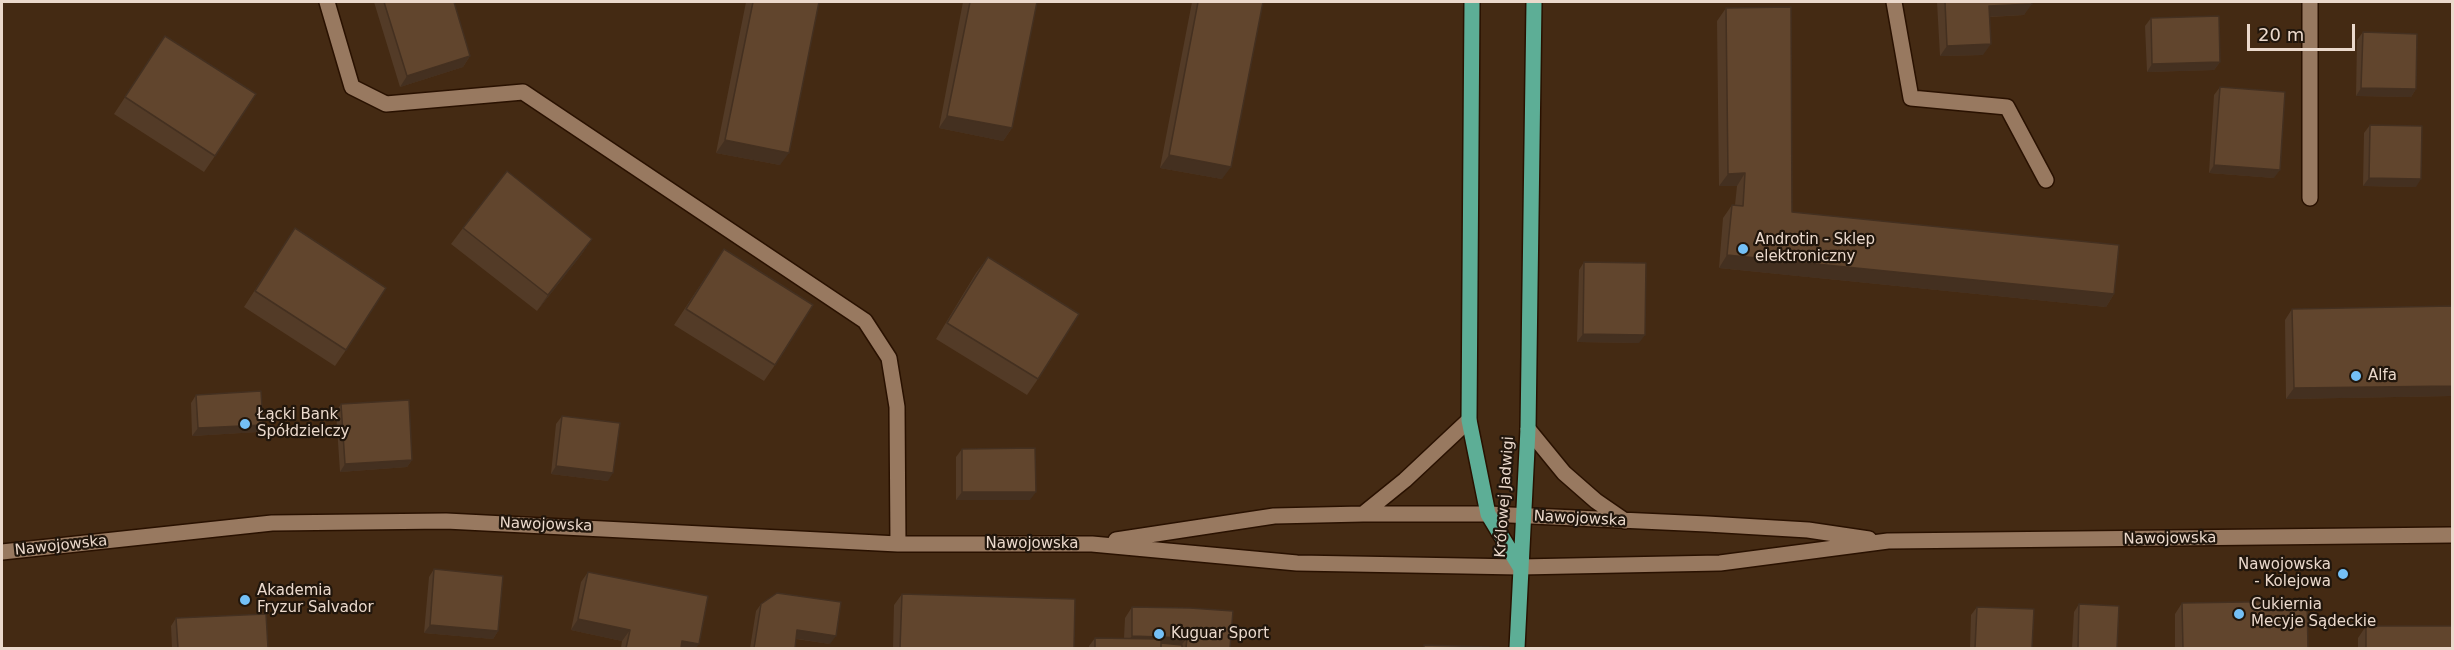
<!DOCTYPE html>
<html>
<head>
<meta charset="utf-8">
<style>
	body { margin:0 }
	#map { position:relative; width:2454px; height:650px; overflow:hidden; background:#442a13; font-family:"DejaVu Sans",sans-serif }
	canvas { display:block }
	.frame { position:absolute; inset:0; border:3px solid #ebd9cc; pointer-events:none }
	.scale { position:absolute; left:2247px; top:24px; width:108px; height:27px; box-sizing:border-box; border:3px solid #ebd9cc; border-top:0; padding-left:8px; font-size:18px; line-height:21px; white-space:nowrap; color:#ebd9cc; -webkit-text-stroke:4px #21160c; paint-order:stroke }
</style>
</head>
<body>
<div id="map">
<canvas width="2454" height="650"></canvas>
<div class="frame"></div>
<div class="scale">20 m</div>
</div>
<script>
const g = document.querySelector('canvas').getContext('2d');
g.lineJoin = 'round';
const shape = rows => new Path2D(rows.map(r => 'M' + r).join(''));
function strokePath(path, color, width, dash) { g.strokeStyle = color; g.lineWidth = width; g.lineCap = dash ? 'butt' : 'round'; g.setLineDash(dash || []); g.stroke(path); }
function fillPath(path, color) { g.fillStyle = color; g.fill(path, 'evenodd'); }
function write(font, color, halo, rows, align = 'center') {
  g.font = font + ' "DejaVu Sans",sans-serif'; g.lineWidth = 4.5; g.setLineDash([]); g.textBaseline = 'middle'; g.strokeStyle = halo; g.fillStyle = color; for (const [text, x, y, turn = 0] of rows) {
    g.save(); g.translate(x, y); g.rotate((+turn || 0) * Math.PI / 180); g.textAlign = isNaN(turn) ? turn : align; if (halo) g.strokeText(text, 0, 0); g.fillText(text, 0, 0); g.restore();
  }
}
const minor = shape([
	[327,2,352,87,386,104,523,92,865,321,889,358,897,407,898,544],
	[1894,2,1911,98,2007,107,2046,180],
	[2310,198,2310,2],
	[1528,429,1564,473,1596,501,1625,521],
	[1363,514,1405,480,1469,420],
	[1116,540,1274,516,1363,514,1488,514,1707,524,1808,530,1869,539],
	[2,552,272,523,446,521,898,544,1092,544,1297,563,1520,567,1720,563,1888,541,2452,535]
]);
const major = shape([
	[1472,2,1469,420,1488,514,1520,567],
	[1517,648,1528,429,1534,2]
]);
strokePath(minor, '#291100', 18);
strokePath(major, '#291100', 18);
strokePath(minor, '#987960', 15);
strokePath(major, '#5dae96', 15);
fillPath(shape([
	[374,2,454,2,470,56,463,67,400,87],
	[746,2,819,2,780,165,716,153],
	[963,2,1037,2,1012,128,1003,141,939,128],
	[1192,2,1263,2,1222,179,1160,168],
	[1937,2,2031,2,2024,15,1990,17,1983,55,1940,56],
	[1726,8,1792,212,2114,294,2106,307,1719,268,1723,218,1732,205,1735,205,1737,186,1719,186,1717,21],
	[2151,18,2220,62,2214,70,2147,72,2145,26],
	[2363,32,2416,89,2411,97,2356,96,2357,40],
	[165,36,215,156,204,172,114,114],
	[2220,87,2274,178,2209,173,2214,95],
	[2370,125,2416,187,2363,186,2364,133],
	[295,228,346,350,335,366,244,307],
	[463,228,592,239,581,255,537,311,451,244],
	[724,249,775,365,764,381,674,325],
	[988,257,1038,379,1027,395,936,339,976,273],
	[1584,262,1639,343,1577,342,1579,270],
	[2452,306,2452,396,2286,399,2285,320,2292,309],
	[196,395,263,425,258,432,192,436,191,403],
	[341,404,412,460,407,467,340,472,336,412],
	[562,416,608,481,551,474,556,424],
	[962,449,1030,500,956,500,956,457],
	[434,569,498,631,493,639,424,633,429,577],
	[588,572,696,648,621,648,622,641,571,630,581,582],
	[902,594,1074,648,893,648,894,605],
	[2182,603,2308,648,2175,648,2175,614],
	[761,604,830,644,796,639,795,648,750,648,756,611],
	[2079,604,2117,648,2072,648,2074,612],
	[1132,607,1230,648,1089,648,1089,646,1095,638,1124,638,1125,618],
	[1977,607,2032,648,1970,648,1971,615],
	[176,618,268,648,172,648,171,626],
	[2366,626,2452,648,2358,648,2358,638]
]), '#533b27');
fillPath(shape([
	[2032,4,2024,15,1982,17,1989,6],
	[1991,44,1983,55,1940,56,1947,46],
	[470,56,463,67,400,87,407,76],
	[2220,62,2214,70,2147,72,2152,64],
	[2361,88,2416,89,2411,97,2356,96],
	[947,116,1012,128,1003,141,939,128],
	[725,140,789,153,780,165,716,153],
	[1169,155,1231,167,1222,179,1160,168],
	[2214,165,2280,170,2274,178,2209,173],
	[1745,173,1737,186,1719,186,1728,174],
	[2369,178,2421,179,2416,187,2363,186],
	[592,239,581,255,537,311,548,295],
	[1727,255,2114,294,2106,307,1719,268],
	[1583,334,1645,335,1639,343,1577,342],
	[2452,386,2452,396,2286,399,2294,388],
	[263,425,258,432,192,436,198,428],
	[412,460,407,467,340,472,345,464],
	[556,466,613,473,608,481,551,474],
	[962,492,1036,492,1030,500,956,500],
	[578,619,630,630,622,641,571,630],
	[430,625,498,631,493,639,424,633],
	[797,630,836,636,830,644,792,638],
	[1132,636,1187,638,1179,648,1124,646],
	[682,641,699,644,696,648,677,648]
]), '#443020');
const building = shape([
	[384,2,454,2,470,56,407,76,384,2],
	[753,2,819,2,789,153,725,140,753,2],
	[970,2,1037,2,1012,128,947,116,970,2],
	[1198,2,1263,2,1231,167,1169,155,1198,2],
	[1945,2,2031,2,2032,4,1989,6,1991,44,1947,46,1945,2],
	[1791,7,1792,212,2119,245,2114,294,1727,255,1732,205,1743,206,1745,173,1728,174,1726,8,1791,7],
	[2219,16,2220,62,2152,64,2151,18,2219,16],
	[2363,32,2417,34,2416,89,2361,88,2363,32],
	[165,36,256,94,215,156,125,97,165,36],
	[2220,87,2285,92,2280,170,2214,165,2220,87],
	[2370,125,2422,126,2421,179,2369,178,2370,125],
	[507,171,592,239,548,295,463,228,507,171],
	[295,228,386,288,346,350,255,291,295,228],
	[724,249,813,305,775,365,686,309,724,249],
	[988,257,1079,314,1038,379,947,323,988,257],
	[1584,262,1646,263,1645,335,1583,334,1584,262],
	[2452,306,2452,386,2294,388,2292,309,2452,306],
	[261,391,263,425,198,428,196,395,261,391],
	[409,400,412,460,345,464,341,404,409,400],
	[562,416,620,423,613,473,556,466,562,416],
	[1035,448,1036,492,962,492,962,449,1035,448],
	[434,569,503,576,498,631,430,625,434,569],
	[588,572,708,596,699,644,682,641,681,648,626,648,630,630,578,619,588,572],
	[777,593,841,602,836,636,797,630,795,648,754,648,761,604,777,593],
	[902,594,1075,599,1074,648,900,648,902,594],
	[2307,601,2308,648,2183,648,2182,603,2307,601],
	[2079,604,2119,606,2117,648,2078,648,2079,604],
	[1132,607,1190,608,1233,611,1230,648,1186,648,1187,638,1132,636,1132,607],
	[1977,607,2034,609,2032,648,1975,648,1977,607],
	[266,614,268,648,178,648,176,618,266,614],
	[2366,626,2452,626,2452,648,2366,648,2366,626],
	[1095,638,1161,639,1161,648,1095,648,1095,638],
	[1161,643,1182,645,1182,648,1161,648,1161,643],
	[1424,645,1489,647,1489,648,1424,648,1424,645]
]);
fillPath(building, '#61452d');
strokePath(building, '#443020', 1.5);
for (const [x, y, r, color] of [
	[1743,249,6,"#74c0f6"],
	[2356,376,6,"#74c0f6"],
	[245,424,6,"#74c0f6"],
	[2343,574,6,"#74c0f6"],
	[245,600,6,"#74c0f6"],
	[2239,614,6,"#74c0f6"],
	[1159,634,6,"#74c0f6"]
]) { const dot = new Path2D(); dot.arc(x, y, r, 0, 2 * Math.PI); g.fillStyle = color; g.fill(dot); strokePath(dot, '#21160c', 2); }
write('15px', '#ebd9cc', '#21160c', [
	["Androtin - Sklep",1755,240],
	["elektroniczny",1755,257],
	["Alfa",2368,376],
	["Łącki Bank",257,415],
	["Spółdzielczy",257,432],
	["Nawojowska",2331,565,"right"],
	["- Kolejowa",2331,582,"right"],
	["Akademia",257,591],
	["Fryzur Salvador",257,608],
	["Cukiernia",2251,605],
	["Mecyje Sądeckie",2251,622],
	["Kuguar Sport",1171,634]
], 'left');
write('15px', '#ebd9cc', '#21160c', [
	["Królowej Jadwigi",1505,497,-86],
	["Nawojowska",1580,519,3],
	["Nawojowska",546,525,2],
	["Nawojowska",2170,539,-1],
	["Nawojowska",1032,544],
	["Nawojowska",61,546,-6]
]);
</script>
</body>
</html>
